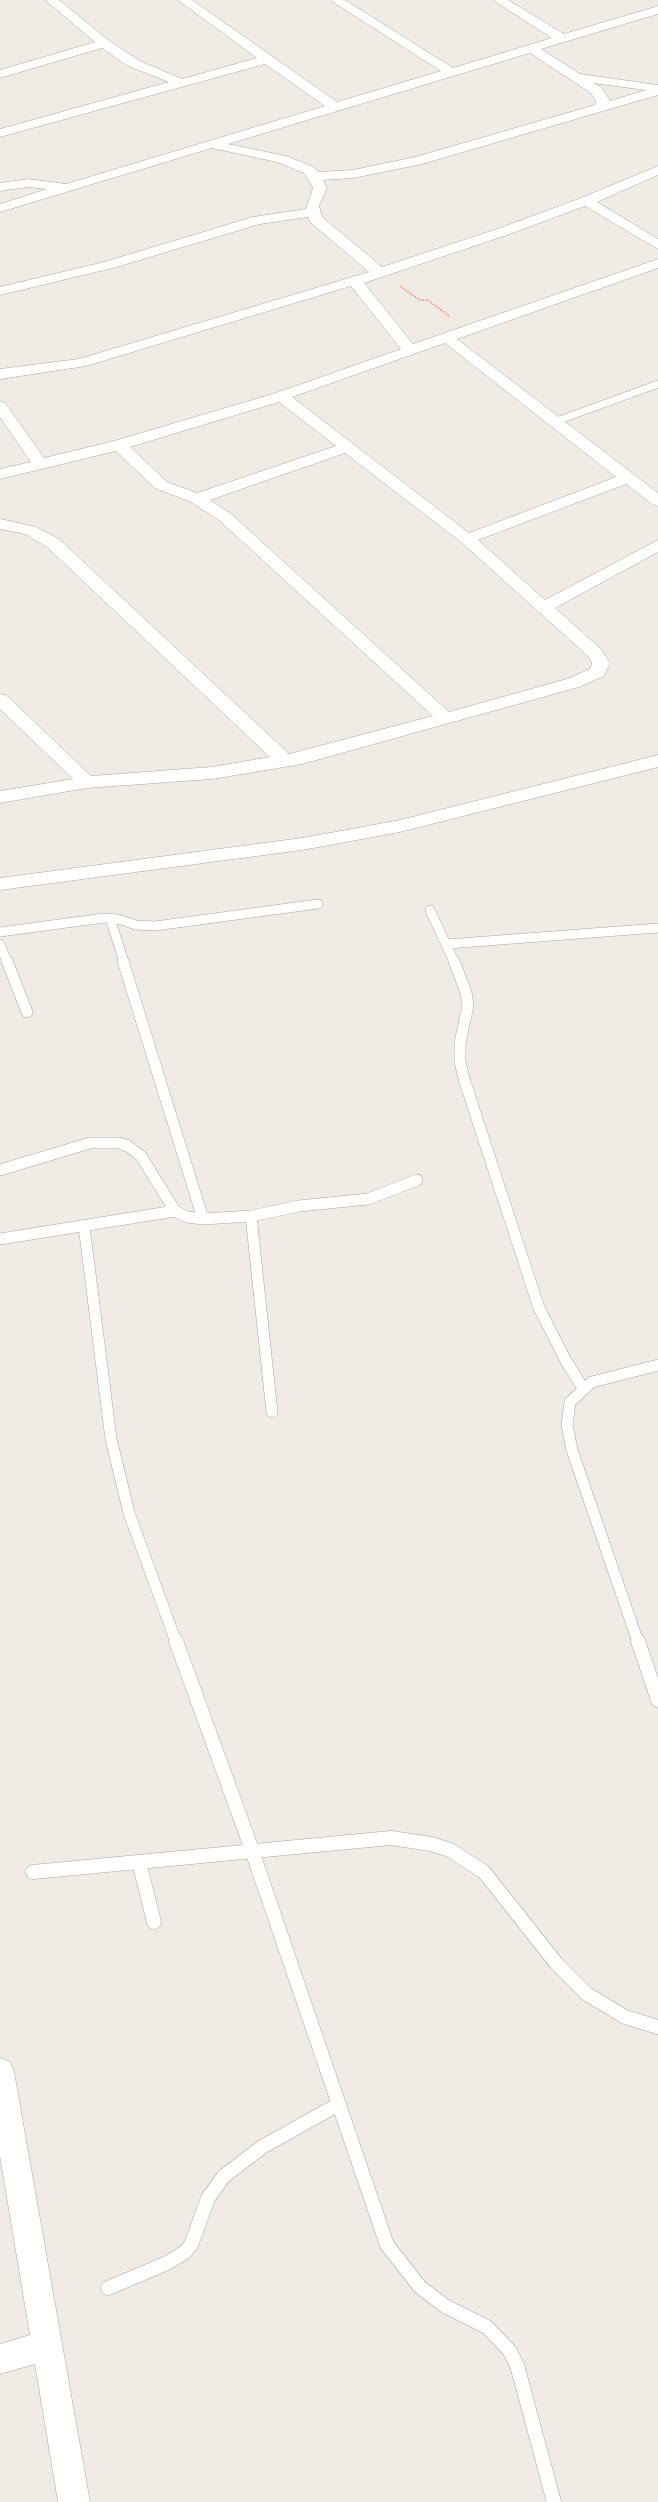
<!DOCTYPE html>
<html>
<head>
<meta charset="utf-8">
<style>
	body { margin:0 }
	canvas { display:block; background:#f0ece5 }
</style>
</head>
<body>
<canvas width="658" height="2502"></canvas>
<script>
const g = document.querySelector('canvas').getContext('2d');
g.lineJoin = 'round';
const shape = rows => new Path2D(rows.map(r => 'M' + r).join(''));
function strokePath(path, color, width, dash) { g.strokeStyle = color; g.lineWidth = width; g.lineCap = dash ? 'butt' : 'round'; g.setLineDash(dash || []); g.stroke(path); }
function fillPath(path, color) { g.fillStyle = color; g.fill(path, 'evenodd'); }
const laneFar3 = shape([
	[554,422,658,384]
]);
const laneFar2 = shape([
	[430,910,454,962],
	[110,918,124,962],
	[0,932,104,918,118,919,136,925,155,926,318,904],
	[0,944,7,962],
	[447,944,658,928]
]);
const laneFar1 = shape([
	[7,961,27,1012],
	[123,961,203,1219],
	[454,961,466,992,468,1006,460,1043,460,1062,465,1082,539,1308,566,1361,583,1388],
	[0,1170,90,1143,119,1143,128,1146,141,1156,175,1211,187,1217,203,1219,251,1216,299,1206,368,1199,417,1180],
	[251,1216,272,1412],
	[84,1226,111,1439,129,1513,176,1642],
	[0,1239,175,1211],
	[638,1642,572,1450,567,1425,570,1402,592,1382,658,1365]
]);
const lane = shape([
	[176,1641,247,1836,387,2245,420,2287,445,2306,487,2327,509,2350,517,2365,554,2502],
	[638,1641,658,1700],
	[139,1862,154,1922],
	[33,1872,391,1838,431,1844,450,1850,484,1872,556,1963,587,1994,625,2017,658,2027],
	[108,2288,167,2263,185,2252,191,2245,208,2198,224,2176,262,2147,339,2104]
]);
const street = shape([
	[45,0,59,0,108,40,138,60,182,79,257,58,178,0,192,0,337,102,441,71,330,0,345,0,453,68,552,38,493,0,508,0,564,34,658,6,658,14,541,49,580,74,658,85,658,95,422,164,353,178,323,180,327,188,319,206,322,217,382,267,500,228,581,198,658,166,658,175,597,202,658,239,658,249,585,206,510,234,364,283,413,344,658,259,658,268,457,339,658,493,658,506,652,504,626,484,478,540,545,600,658,540,658,552,555,608,601,649,610,663,604,676,579,687,302,764,212,779,87,788,0,803,0,791,73,779,0,709,0,694,6,695,91,776,212,767,270,757,47,547,25,534,0,529,0,519,36,527,59,539,289,754,433,716,219,520,191,502,155,488,116,451,0,479,0,469,31,462,0,417,0,401,5,403,44,458,114,441,276,393,401,349,351,286,86,366,0,379,0,369,79,359,369,272,310,222,308,217,260,224,113,268,0,295,0,287,104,262,253,217,306,209,313,188,304,173,277,162,212,148,0,212,0,204,47,189,28,187,0,191,0,183,28,179,66,184,325,106,265,64,0,137,0,129,169,82,128,66,102,48,0,78,0,70,95,42,45,0],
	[530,53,591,93,596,101,595,105,415,157,353,170,318,172,314,167,286,156,228,144,530,53],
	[593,83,646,90,610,101,601,87,593,83],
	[445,343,616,477,469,533,292,397,445,343],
	[279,402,336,446,197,493,167,482,130,447,279,402],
	[345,453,461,542,588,656,592,663,590,669,567,679,449,712,231,514,210,500,345,453],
	[658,755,658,767,400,832,302,850,0,890,0,878,302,838,352,829,400,820,658,755],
	[0,2058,10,2062,14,2072,90,2502,58,2502,35,2364,0,2374,0,2344,30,2335,0,2156,0,2058]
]);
strokePath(laneFar3, '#a6a6a6', 8);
strokePath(laneFar2, '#a6a6a6', 10);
strokePath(laneFar1, '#a6a6a6', 12);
strokePath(lane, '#a6a6a6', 15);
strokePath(street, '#a6a6a6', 1);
strokePath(shape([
	[400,286,420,300,428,300,449,316]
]), '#fd7b69', 1.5, [1.5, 1.5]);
strokePath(laneFar3, '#fff', 7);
strokePath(laneFar2, '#fff', 9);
strokePath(laneFar1, '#fff', 11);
strokePath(lane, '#fff', 14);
fillPath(street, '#fff');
</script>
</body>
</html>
